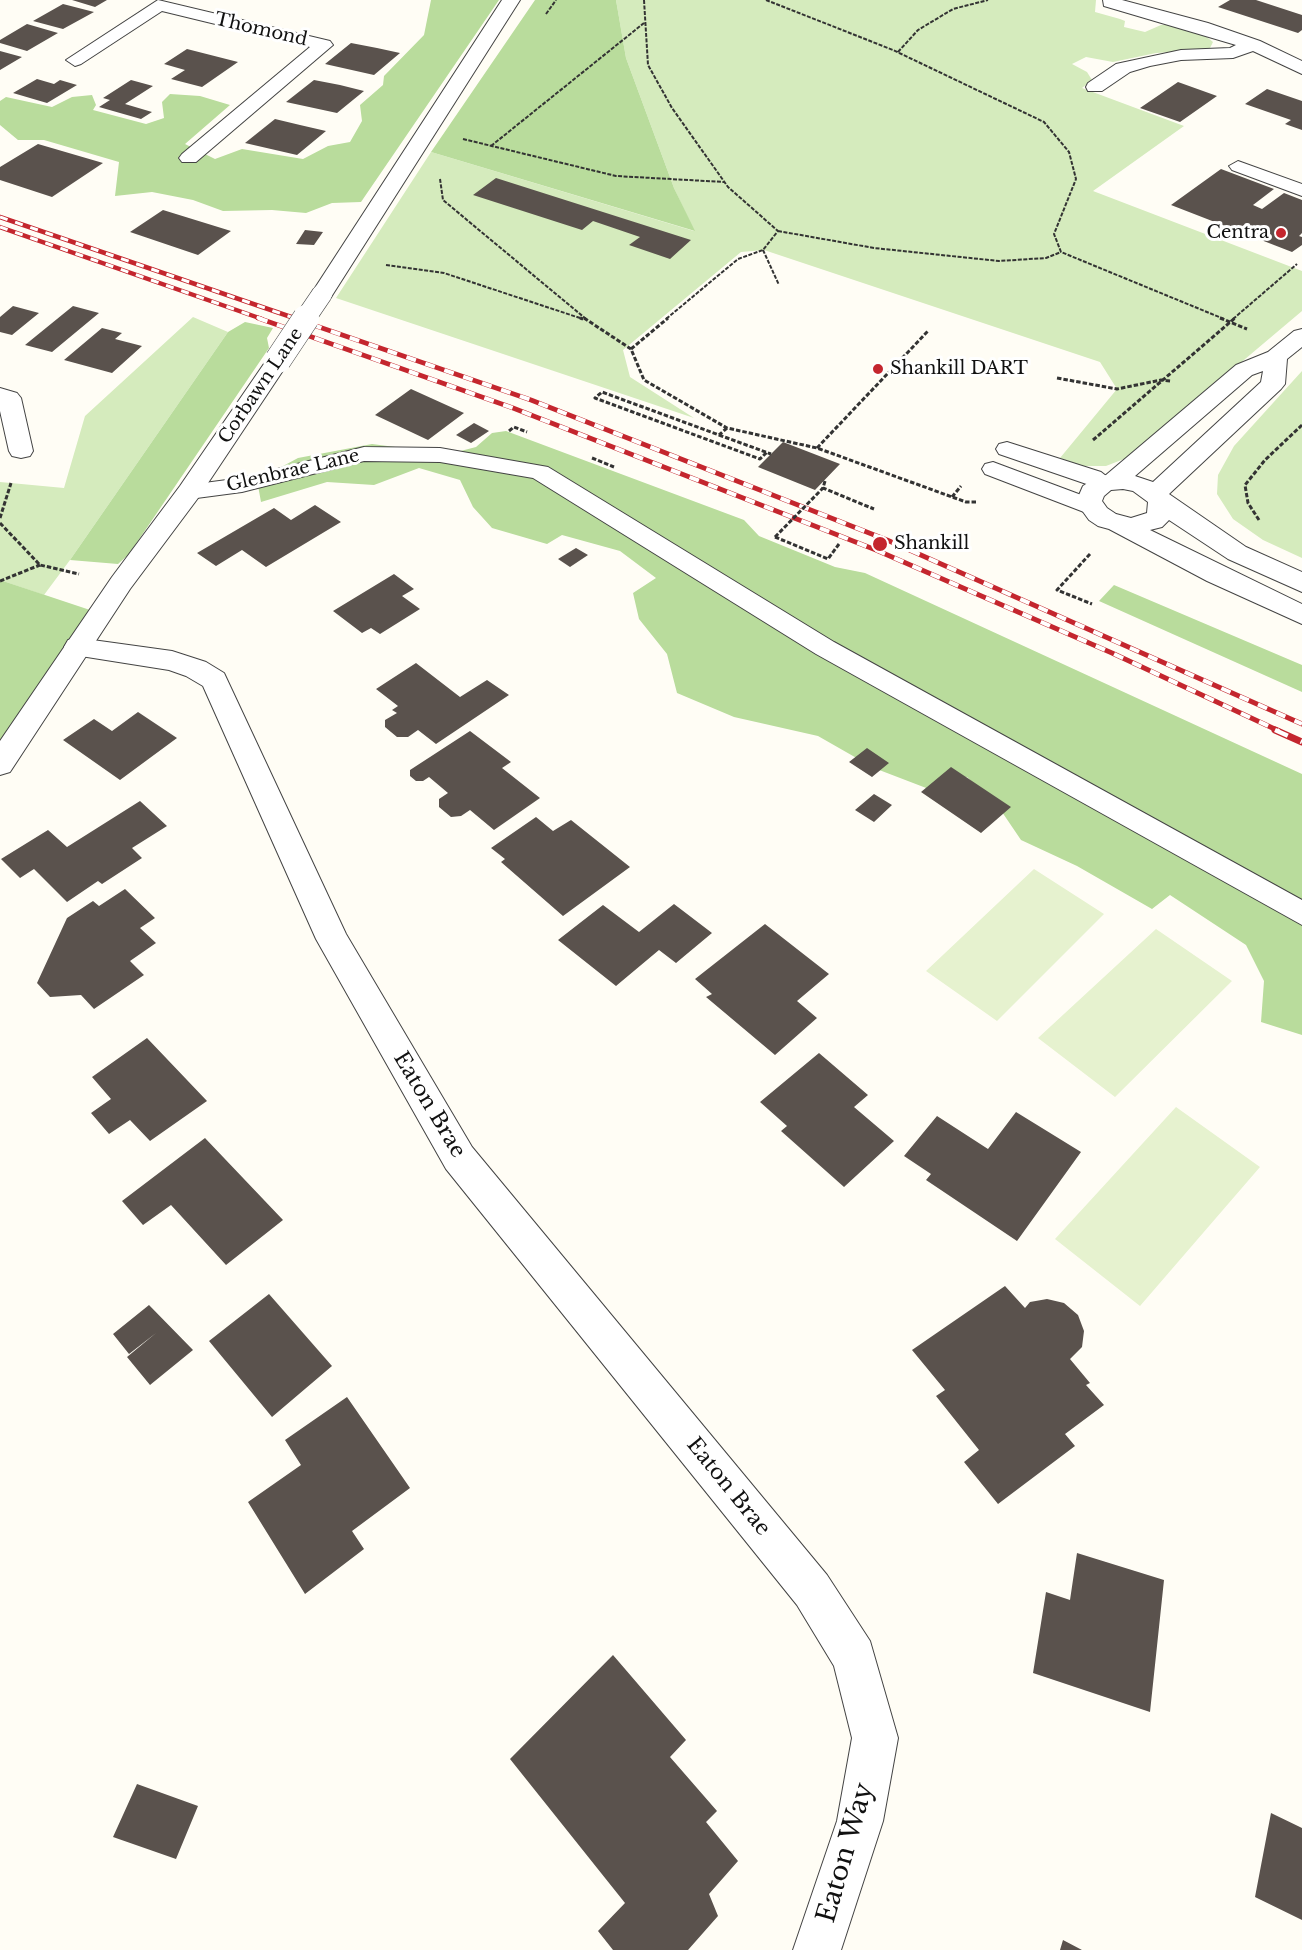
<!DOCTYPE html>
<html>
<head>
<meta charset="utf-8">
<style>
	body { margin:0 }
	canvas { display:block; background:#fffdf5 }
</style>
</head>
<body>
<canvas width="1302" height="1950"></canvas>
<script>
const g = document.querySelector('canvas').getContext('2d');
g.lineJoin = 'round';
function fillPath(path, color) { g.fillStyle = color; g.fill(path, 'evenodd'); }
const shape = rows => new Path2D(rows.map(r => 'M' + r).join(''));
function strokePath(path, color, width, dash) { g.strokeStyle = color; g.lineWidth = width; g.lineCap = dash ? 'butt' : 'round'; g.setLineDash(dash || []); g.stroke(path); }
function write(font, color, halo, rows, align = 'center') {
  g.font = font + ' "Libre Baskerville",serif'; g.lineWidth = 6; g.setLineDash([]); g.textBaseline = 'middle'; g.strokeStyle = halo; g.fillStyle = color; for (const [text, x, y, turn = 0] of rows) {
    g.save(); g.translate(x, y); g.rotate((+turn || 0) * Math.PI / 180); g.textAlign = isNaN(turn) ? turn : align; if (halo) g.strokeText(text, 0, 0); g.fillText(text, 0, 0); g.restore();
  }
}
fillPath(shape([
	[616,0,1096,0,1095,12,1120,19,1125,21,1124,27,1145,32,1161,25,1169,25,1203,34,1213,42,1210,48,1205,50,1156,53,1113,62,1086,57,1072,64,1087,72,1092,80,1082,88,1184,126,1093,191,1302,271,1302,311,1129,457,1106,466,1082,466,1060,458,1117,389,1100,362,764,250,741,252,623,350,630,377,694,418,336,298,431,152,694,231,674,188,626,58],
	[193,317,228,332,70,560,44,595,0,580,0,482,64,488,85,416],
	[1302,371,1302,558,1263,540,1233,519,1217,494,1218,475,1234,446]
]), '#d5ebbd');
fillPath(shape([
	[431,0,499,0,361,202,332,203,306,213,272,210,223,211,193,200,152,192,115,196,119,162,44,140,18,140,0,125,0,101,6,97,52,107,72,97,92,95,96,105,93,110,146,124,164,118,162,102,170,94,200,96,230,105,185,144,215,159,242,149,303,159,328,146,350,142,362,121,360,105,383,85,384,76,424,35],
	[535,0,616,0,626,58,674,188,695,231,431,152],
	[245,322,273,328,267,338,269,348,129,554,118,564,70,560,228,332],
	[506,431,744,520,759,536,835,567,865,573,1302,774,1302,1035,1261,1022,1264,981,1246,945,1170,895,1152,909,1077,866,1021,840,1002,812,967,777,934,791,874,768,818,736,734,717,677,693,667,654,639,619,633,593,656,578,620,551,562,535,547,544,492,528,473,507,460,480,419,468,374,485,327,482,261,502,257,480,298,458,372,444,449,454,476,447,492,433],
	[0,580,90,610,0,741],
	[1114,585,1302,665,1302,692,1099,601]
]), '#b9dc9c');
fillPath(shape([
	[1034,869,1104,914,997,1021,926,971],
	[1156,929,1232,981,1115,1097,1038,1038],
	[1176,1107,1260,1167,1140,1306,1055,1239]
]), '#e6f2cf');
fillPath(shape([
	[72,0,107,0,95,7],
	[1230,0,1256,0,1302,15,1302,30,1298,33,1218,7],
	[63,4,94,12,63,29,33,21],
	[27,24,58,33,27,51,0,43,0,40],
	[351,43,377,48,400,53,374,75,325,64],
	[187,49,238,62,202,87,171,79,185,70,164,64],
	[0,51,22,57,0,70],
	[37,79,54,84,60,80,77,85,47,103,13,93],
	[131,80,153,86,125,104,152,112,141,119,99,107,110,100,103,98],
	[314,80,340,85,364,91,337,113,286,102],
	[1178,82,1217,96,1180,122,1140,108],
	[1267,89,1302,101,1302,130,1285,124,1291,120,1245,104],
	[275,119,300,125,326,131,297,155,245,143],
	[38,144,103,163,52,197,0,180,0,167],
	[1221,169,1274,189,1253,205,1262,209,1284,193,1302,200,1302,233,1299,236,1302,237,1302,245,1292,252,1171,205],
	[496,178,691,240,670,259,629,245,640,237,593,221,582,230,473,195],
	[163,210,231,231,198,255,130,232],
	[305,230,323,232,314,245,296,244],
	[13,306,39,313,12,335,0,332,0,317],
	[73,306,99,313,52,352,25,345],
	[102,328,122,333,115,339,142,346,112,373,64,360],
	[411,389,464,413,428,440,375,415],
	[474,423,489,431,471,443,456,435],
	[783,442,840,464,815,490,758,467],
	[315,505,341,522,266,567,242,550,216,566,197,553,274,508,291,520],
	[576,548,588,555,570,567,558,559],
	[394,574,414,589,402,596,420,609,380,634,371,628,362,633,333,611],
	[416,663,460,697,487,680,509,695,436,744,418,730,408,737,397,737,385,727,385,720,397,713,392,710,398,706,376,689],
	[138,712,177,738,120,780,63,740,94,719,112,731],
	[470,731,511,762,502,768,540,798,494,830,470,810,461,816,451,817,439,807,439,799,448,793,429,777,423,781,416,781,410,776,410,770],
	[867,748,889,763,872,777,849,762],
	[951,767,1011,807,981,833,921,792],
	[874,794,892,805,874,822,855,810],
	[140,801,167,826,132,848,142,858,102,884,98,881,67,902,34,869,20,878,1,859,48,830,67,847],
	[536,817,553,831,571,820,630,867,563,916,501,862,505,859,491,848],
	[125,889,155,918,140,928,156,943,130,961,144,975,94,1009,81,995,50,997,37,983,67,918,93,901,99,906],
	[674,904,712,933,676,963,659,950,616,986,558,940,603,905,639,932],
	[765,924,829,974,797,1001,817,1018,775,1055,706,997,712,994,695,979],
	[147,1038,207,1101,150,1141,130,1120,109,1134,91,1113,111,1099,92,1077],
	[819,1053,868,1095,854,1107,894,1141,844,1187,781,1131,787,1126,760,1102],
	[1016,1112,1081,1152,1017,1241,926,1180,931,1174,904,1156,937,1116,988,1149],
	[205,1138,283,1220,226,1265,171,1205,143,1225,122,1201],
	[1005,1286,1025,1308,1030,1302,1047,1299,1064,1303,1078,1315,1084,1331,1082,1347,1070,1359,1090,1383,1086,1385,1104,1405,1065,1434,1075,1446,998,1504,964,1462,979,1450,936,1396,945,1390,912,1350],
	[269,1294,332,1366,272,1417,209,1341],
	[149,1305,193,1350,150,1385,127,1357,156,1333,129,1354,113,1334],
	[347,1397,410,1488,352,1531,364,1549,305,1594,248,1502,301,1465,285,1440],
	[1077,1553,1164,1580,1150,1712,1033,1673,1046,1592,1070,1600],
	[613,1655,686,1740,670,1757,717,1811,706,1822,738,1861,709,1894,718,1916,688,1950,613,1950,598,1931,625,1903,510,1759],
	[137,1784,198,1806,176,1859,113,1837],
	[1271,1813,1302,1828,1302,1920,1255,1897],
	[1063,1940,1082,1950,1060,1950]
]), '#5a524d');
const service = shape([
	[1238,161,1302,184,1302,196,1232,170,1229,166,1238,161],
	[1007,442,1101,472,1115,483,1112,488,1104,490,999,454,996,449,999,444,1007,442],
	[364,447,440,448,548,467,834,642,1302,900,1302,925,816,654,533,478,440,462,364,461,242,492,189,499,181,497,178,492,181,487,189,485,242,478,364,447],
	[993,462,1100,502,1104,507,1100,512,1092,514,1084,512,985,474,982,469,985,464,993,462]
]);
const minor = shape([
	[158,0,330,41,333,45,196,162,182,162,179,158,182,154,310,47,162,11,81,64,75,66,66,60,158,0],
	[1103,0,1122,0,1208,23,1260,41,1302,61,1302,74,1253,51,1233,58,1181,60,1150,66,1130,72,1102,91,1088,91,1086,87,1088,83,1116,64,1181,50,1230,48,1236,45,1104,6,1103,0],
	[1302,329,1302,347,1287,359,1285,384,1281,389,1169,494,1246,547,1302,572,1302,592,1228,559,1169,520,1162,527,1150,530,1302,604,1302,624,1207,581,1109,529,1098,526,1089,520,1076,502,1083,486,1095,478,1106,475,1236,365,1268,352,1294,331,1302,329],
	[1263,371,1261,382,1153,482,1135,476,1252,375,1263,371],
	[1123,489,1133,491,1148,502,1147,513,1131,518,1116,514,1107,508,1102,501,1104,496,1111,490,1123,489],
	[0,388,17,393,21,398,33,451,30,456,21,458,12,456,9,451,0,411,0,388],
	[78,638,172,651,206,662,224,673,346,934,472,1147,827,1575,870,1641,898,1738,883,1821,841,1950,793,1950,837,1821,852,1738,834,1666,797,1605,446,1169,316,939,203,686,186,676,169,670,68,654,64,647,68,640,78,638]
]);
const tertiary = shape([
	[502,0,520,0,333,294,330,299,314,299,311,294,502,0],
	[278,353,286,355,290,360,198,498,130,589,10,772,0,775,0,741,112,577,180,486,270,355,278,353]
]);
strokePath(service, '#444', 2);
strokePath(minor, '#444', 2);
strokePath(tertiary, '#444', 2);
strokePath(shape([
	[644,0,648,65,672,108,728,187,778,231,763,250,738,259,666,319],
	[766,0,893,50,1044,122,1069,152,1076,179,1054,234,1061,252,1224,319],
	[546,14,556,0],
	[898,52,918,30,953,9,988,0],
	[463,139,616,176,724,182],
	[491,146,644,23],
	[440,179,443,200,586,319],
	[778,231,874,248,999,261,1046,258,1061,252],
	[763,250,779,285],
	[386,265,444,273,583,319],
	[1233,319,1297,264]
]), '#333', 2, [4, 1.5]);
strokePath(shape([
	[580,318,583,319],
	[584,318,631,349,644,380,727,428,817,448,966,502,977,502],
	[1220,318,1247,329],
	[631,349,668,318],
	[1057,378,1117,389,1161,380,1171,381],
	[727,428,719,435,602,392,595,398,760,459,767,452],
	[509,431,514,427,527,432],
	[719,435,771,454],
	[1093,440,1235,318],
	[817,448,928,331],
	[592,458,614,467],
	[825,481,823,488,874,509],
	[952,497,961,486],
	[0,518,11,483],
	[1259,520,1248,503,1245,485,1265,460,1302,425],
	[0,523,40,565,79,574],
	[775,537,828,559,839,544],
	[1090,554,1057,590,1092,604],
	[0,581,40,565]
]), '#333', 3, [4.5, 2]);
fillPath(service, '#fff');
fillPath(minor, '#fff');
fillPath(tertiary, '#fff');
const railFar2 = shape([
	[0,217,297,319],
	[0,227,262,319]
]);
const railFar1 = shape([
	[258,318,513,408,876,550,1112,653,1279,731],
	[293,318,531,400,887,540,1302,724]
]);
const rail = shape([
	[1275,730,1302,742]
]);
strokePath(railFar2, '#c4262e', 4.5);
strokePath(railFar1, '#c4262e', 5);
strokePath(rail, '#c4262e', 7);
strokePath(railFar2, '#fff', 3, [8]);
strokePath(railFar1, '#fff', 4, [10]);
strokePath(rail, '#fff', 4.5, [14]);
const tertiaryBridgeFar1 = shape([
	[305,319,322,294]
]);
const tertiaryBridge = shape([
	[278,360,306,318]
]);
strokePath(tertiaryBridgeFar1, '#444', 21, []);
strokePath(tertiaryBridge, '#444', 27, []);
strokePath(shape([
	[775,537,823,488]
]), '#333', 3, [4.5, 2]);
strokePath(tertiaryBridgeFar1, '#fff', 20);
strokePath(tertiaryBridge, '#fff', 26);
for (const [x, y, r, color] of [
	[1281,233,6,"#c4262e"],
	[878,369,6,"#c4262e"],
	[880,544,8,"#c4262e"]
]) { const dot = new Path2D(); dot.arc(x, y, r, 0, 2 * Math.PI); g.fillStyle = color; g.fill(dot); strokePath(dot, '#fff', 2); }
write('18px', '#111', '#fff', [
	["Thomond",261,30,13],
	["Corbawn Lane",261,386,-56],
	["Glenbrae Lane",293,471,-13]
]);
write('18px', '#111', '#fff', [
	["Centra",1269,233,"right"],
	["Shankill DART",890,369],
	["Shankill",894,544]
], 'left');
write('21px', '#111', '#fff', [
	["Eaton Brae",429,1105,59],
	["Eaton Brae",728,1487,51]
]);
write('26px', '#111', '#fff', [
	["Eaton Way",846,1853,-74]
]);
</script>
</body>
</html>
